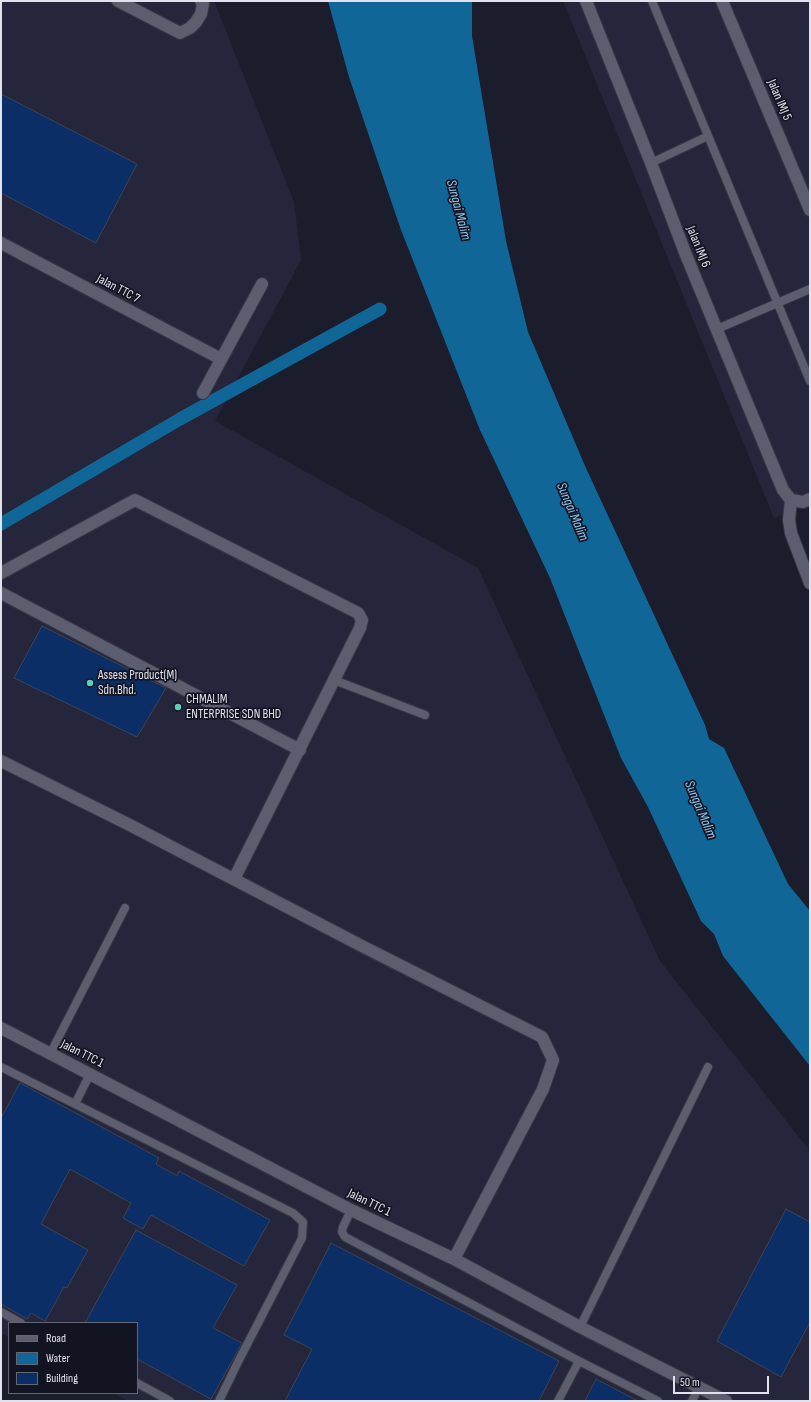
<!DOCTYPE html>
<html>
<head>
<meta charset="utf-8">
<style>
	body { margin:0 }
	#map { position:relative; width:811px; height:1402px; overflow:hidden; background:#1c1d2c; font-family:"Sofia Sans Condensed",sans-serif }
	canvas { display:block }
	.frame { position:absolute; inset:0; border:2px solid #e1e2ed; pointer-events:none }
	.legend { position:absolute; left:8px; top:1322px; width:130px; height:72px; box-sizing:border-box; background:#131422; border:1px solid #656673; margin:0; padding:5px 7px; list-style:none; font-size:12px; color:#e1e2ed }
	.legend li { display:flex; align-items:center; gap:8px; height:20px }
	.legend b { width:20px; border:1px solid #656673 }
	.scale { position:absolute; left:673px; top:1376px; width:96px; height:18px; box-sizing:border-box; border:2px solid #e1e2ed; border-top:0; padding-left:5px; font-size:12px; line-height:14px; white-space:nowrap; color:#e1e2ed; -webkit-text-stroke:3px #131422; paint-order:stroke }
</style>
</head>
<body>
<div id="map">
<canvas width="811" height="1402"></canvas>
<div class="frame"></div>
<ul class="legend">
<li><b style="height:5px;background:#5c5e70"></b>Road</li>
<li><b style="height:11px;background:#106797"></b>Water</li>
<li><b style="height:11px;background:#0c2e67"></b>Building</li>
</ul>
<div class="scale">50 m</div>
</div>
<script>
const g = document.querySelector('canvas').getContext('2d');
g.lineJoin = 'round';
function fillPath(path, color) { g.fillStyle = color; g.fill(path, 'evenodd'); }
const shape = rows => new Path2D(rows.map(r => 'M' + r).join(''));
function strokePath(path, color, width, dash) { g.strokeStyle = color; g.lineWidth = width; g.lineCap = dash ? 'butt' : 'round'; g.setLineDash(dash || []); g.stroke(path); }
function write(font, color, halo, rows, align = 'center') {
  g.font = font + ' "Sofia Sans Condensed",sans-serif'; g.lineWidth = 3.5; g.setLineDash([]); g.textBaseline = 'middle'; g.strokeStyle = halo; g.fillStyle = color; for (const [text, x, y, turn = 0] of rows) {
    g.save(); g.translate(x, y); g.rotate((+turn || 0) * Math.PI / 180); g.textAlign = isNaN(turn) ? turn : align; if (halo) g.strokeText(text, 0, 0); g.fillText(text, 0, 0); g.restore();
  }
}
fillPath(shape([
	[1,1,214,1,294,202,301,260,215,421,478,568,660,961,810,1151,810,1401,128,1401,113,1393,137,1393,137,1323,9,1323,9,1337,1,1333],
	[563,1,810,1,810,504,774,518]
]), '#25263b');
fillPath(shape([
	[328,1,472,1,472,36,506,241,528,332,585,466,705,725,709,739,724,748,788,884,810,911,810,1066,723,956,714,934,701,921,648,807,621,758,550,578,480,430,401,230,349,77]
]), '#106797');
strokePath(shape([
	[1,524,180,419,380,309]
]), '#106797', 13);
const building = shape([
	[1,94,137,164,96,243,1,193,1,94],
	[42,626,166,688,137,737,14,678,42,626],
	[20,1083,159,1158,156,1164,177,1176,179,1171,270,1220,244,1266,151,1215,143,1229,123,1218,131,1203,70,1169,41,1224,88,1250,67,1288,64,1287,45,1321,31,1313,27,1319,1,1304,1,1118,20,1083],
	[786,1209,810,1222,810,1322,781,1377,717,1341,786,1209],
	[136,1230,237,1285,213,1328,242,1343,211,1399,137,1359,137,1323,85,1323,136,1230],
	[331,1243,559,1361,539,1401,285,1401,312,1349,284,1335,331,1243],
	[596,1379,638,1401,585,1401,596,1379]
]);
fillPath(building, '#0c2e67');
strokePath(building, '#3c4555', 1);
const lane = shape([
	[652,1,810,381],
	[651,163,708,136],
	[717,329,810,289],
	[334,680,425,715],
	[50,1054,125,908],
	[1,1067,293,1213,303,1222,302,1238,238,1362,219,1401],
	[75,1104,90,1074],
	[351,1210,343,1227,342,1232,345,1237,579,1361],
	[1,1312,21,1323],
	[580,1327,708,1067],
	[137,1383,170,1401],
	[558,1401,579,1361,658,1401],
	[692,1401,699,1387]
]);
const street = shape([
	[118,1,180,33,190,28,196,22,201,14,203,4,201,1],
	[586,1,651,163,686,255,783,490,791,500,803,502,810,499],
	[722,1,810,210],
	[1,243,221,359],
	[203,393,262,284],
	[791,500,789,520,791,533,810,583],
	[1,573,135,500,358,613,362,620,360,628,234,879],
	[1,593,300,750],
	[1,761,128,824,358,944,542,1037,553,1060,543,1089,454,1259],
	[1,1028,351,1210,454,1259,580,1327,726,1401]
]);
strokePath(lane, '#373744', 10);
strokePath(street, '#373744', 14);
strokePath(lane, '#5c5e70', 8);
strokePath(street, '#5c5e70', 12);
for (const [x, y, r, color] of [
	[90,683,4,"#5ccebb"],
	[178,707,4,"#5ccebb"]
]) { const dot = new Path2D(); dot.arc(x, y, r, 0, 2 * Math.PI); g.fillStyle = color; g.fill(dot); strokePath(dot, '#131422', 1.5); }
write('13px', '#e1e2ed', '#131422', [
	["Jalan IMJ 5",779,100,67],
	["Jalan IMJ 6",698,247,68],
	["Jalan TTC 7",118,289,28],
	["Jalan TTC 1",82,1054,27],
	["Jalan TTC 1",369,1203,26]
]);
write('13px', '#e1e2ed', '#131422', [
	["Assess Product(M)",98,676],
	["Sdn.Bhd.",98,691],
	["CHMALIM",186,700],
	["ENTERPRISE SDN BHD",186,715]
], 'left');
write('italic 14px', '#8fc8f1', '#131422', [
	["Sungai Malim",458,210,75],
	["Sungai Malim",572,512,67],
	["Sungai Malim",700,810,67]
]);
</script>
</body>
</html>
